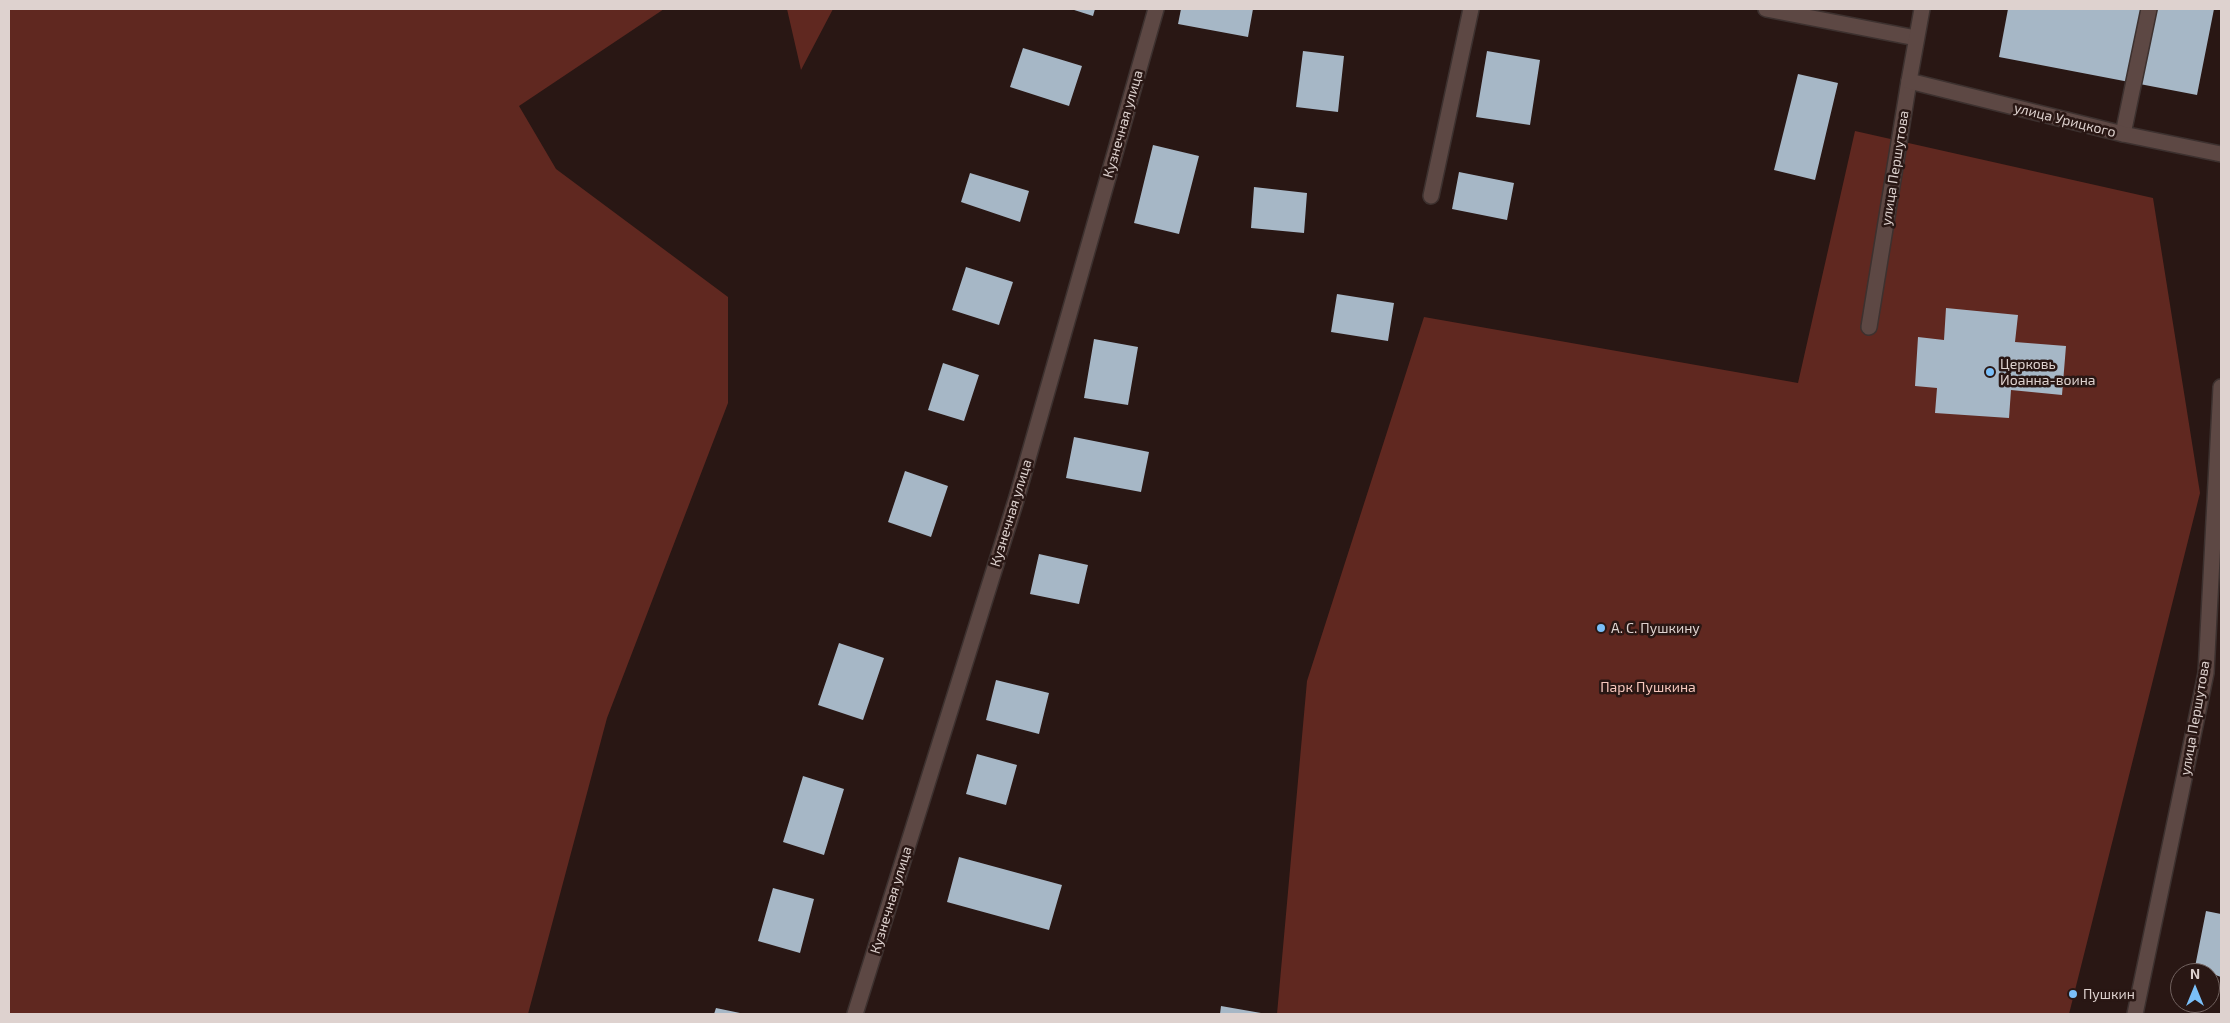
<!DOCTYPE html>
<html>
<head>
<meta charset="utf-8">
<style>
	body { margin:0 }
	#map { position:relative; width:2230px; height:1023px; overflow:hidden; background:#291714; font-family:"Exo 2",sans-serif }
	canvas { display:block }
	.frame { position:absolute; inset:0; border:10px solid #ded2cf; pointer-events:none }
	.north { position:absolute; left:2170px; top:963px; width:50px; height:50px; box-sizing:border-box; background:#291714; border:1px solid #71625f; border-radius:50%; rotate:0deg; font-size:14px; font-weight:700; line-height:20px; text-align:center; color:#ded2cf }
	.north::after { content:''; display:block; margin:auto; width:18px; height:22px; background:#7abff8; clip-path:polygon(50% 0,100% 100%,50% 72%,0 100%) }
</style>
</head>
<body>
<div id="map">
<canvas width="2230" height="1023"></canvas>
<div class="frame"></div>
<div class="north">N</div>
</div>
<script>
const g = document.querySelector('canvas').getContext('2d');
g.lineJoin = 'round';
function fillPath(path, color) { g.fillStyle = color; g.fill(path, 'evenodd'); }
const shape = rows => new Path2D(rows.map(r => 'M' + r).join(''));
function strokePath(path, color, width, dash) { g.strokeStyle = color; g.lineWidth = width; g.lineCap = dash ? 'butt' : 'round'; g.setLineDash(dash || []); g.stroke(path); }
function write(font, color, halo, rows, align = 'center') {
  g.font = font + ' "Exo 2",sans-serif'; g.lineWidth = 5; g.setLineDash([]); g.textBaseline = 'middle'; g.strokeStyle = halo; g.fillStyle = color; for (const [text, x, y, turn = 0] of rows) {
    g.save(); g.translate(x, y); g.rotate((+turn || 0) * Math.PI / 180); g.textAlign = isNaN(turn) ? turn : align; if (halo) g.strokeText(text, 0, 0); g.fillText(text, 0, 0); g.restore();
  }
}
fillPath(shape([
	[9,9,664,9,519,106,556,169,728,297,728,403,607,718,528,1014,9,1014],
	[787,9,833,9,801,70],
	[1855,131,2153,198,2200,493,2069,1014,1277,1014,1307,681,1424,317,1798,383]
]), '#602820');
fillPath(shape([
	[1071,9,1095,9,1093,16],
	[1181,9,1253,9,1248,37,1178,24],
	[2008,9,2214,9,2197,95,1999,57],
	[1023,48,1082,66,1069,106,1010,87],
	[1303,51,1344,56,1338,112,1296,107],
	[1487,51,1540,60,1530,125,1476,117],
	[1798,74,1838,83,1815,180,1774,170],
	[1153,145,1199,156,1179,234,1134,223],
	[1459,172,1514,183,1507,220,1452,209],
	[970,173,1029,191,1020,222,961,202],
	[1254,187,1307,193,1304,233,1251,228],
	[966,267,1013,282,999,325,952,310],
	[1337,294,1394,303,1388,341,1331,332],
	[1946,308,2018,315,2015,342,2066,346,2062,395,2011,390,2009,418,1935,413,1937,388,1915,386,1918,337,1944,340],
	[1094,339,1138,347,1128,405,1084,398],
	[943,363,979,375,964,421,928,410],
	[1074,437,1149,452,1141,492,1066,478],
	[905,471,948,486,931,537,888,522],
	[1039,554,1088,565,1079,604,1030,594],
	[839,643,884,658,863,720,818,705],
	[996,680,1049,693,1039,734,986,720],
	[977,754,1017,765,1006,805,966,794],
	[803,776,844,789,824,855,783,842],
	[959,857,1062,885,1049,930,947,902],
	[773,888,814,899,800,953,758,941],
	[2206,911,2221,914,2221,977,2210,973,2194,972],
	[1221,1006,1261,1013,1261,1014,1220,1014],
	[716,1008,740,1013,740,1014,714,1014]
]), '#a6b7c6');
const service = shape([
	[1766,9,1916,38],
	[2123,134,2149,9],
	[1431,196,1471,9],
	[1869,327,1909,81]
]);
const minor = shape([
	[1922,9,1909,81,2123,134,2221,154],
	[855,1014,1017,497,1156,9],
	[2135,1014,2206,673,2221,387]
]);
strokePath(service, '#3d312f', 18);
strokePath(minor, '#3d312f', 18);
strokePath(service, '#5d4844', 15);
strokePath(minor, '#5d4844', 15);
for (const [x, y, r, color] of [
	[1990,372,5,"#7abff8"],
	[1601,628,5,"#7abff8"],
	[2073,994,5,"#7abff8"]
]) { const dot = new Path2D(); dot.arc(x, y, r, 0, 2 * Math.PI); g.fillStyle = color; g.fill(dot); strokePath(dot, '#291714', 2); }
write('14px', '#ded2cf', '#291714', [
	["улица Урицкого",2065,120,14],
	["Кузнечная улица",1123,124,-74],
	["улица Першутова",1895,168,-81],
	["Кузнечная улица",1011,513,-73],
	["улица Першутова",2195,718,-80],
	["Кузнечная улица",891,900,-73]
]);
write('14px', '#ded2cf', '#291714', [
	["Церковь",2000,364],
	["Иоанна-воина",2000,380],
	["А. С. Пушкину",1611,628],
	["Пушкин",2083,994]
], 'left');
write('14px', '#f7c7bd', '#291714', [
	["Парк Пушкина",1648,687]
]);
</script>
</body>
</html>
